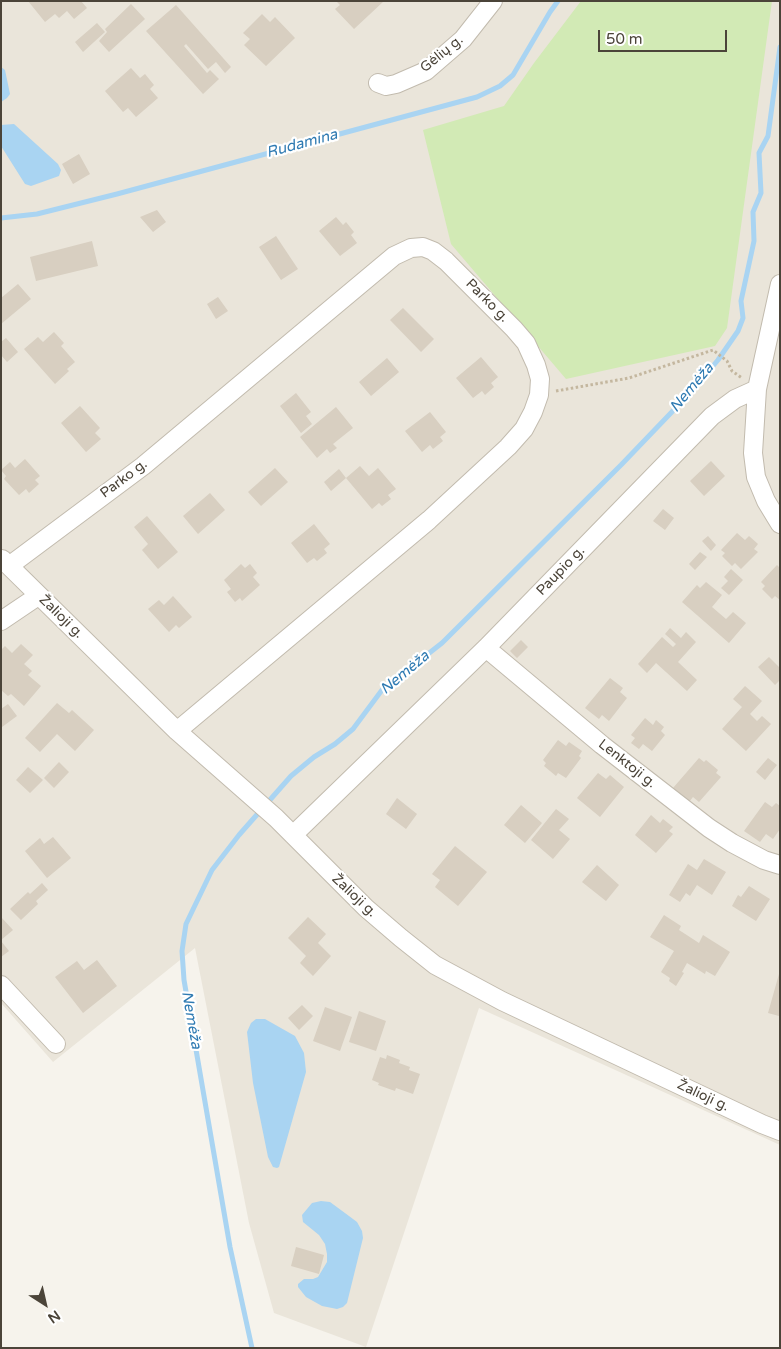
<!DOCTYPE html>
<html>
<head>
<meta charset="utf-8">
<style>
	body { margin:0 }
	#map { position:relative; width:781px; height:1349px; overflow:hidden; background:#f6f3ec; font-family:"Varela Round",sans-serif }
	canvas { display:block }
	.frame { position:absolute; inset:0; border:2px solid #4b4439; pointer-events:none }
	.north { position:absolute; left:20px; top:1279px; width:50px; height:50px; -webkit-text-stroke:4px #fff; paint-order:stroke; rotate:145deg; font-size:14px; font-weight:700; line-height:20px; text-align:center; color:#4b4439 }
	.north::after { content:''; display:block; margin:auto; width:18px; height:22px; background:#4b4439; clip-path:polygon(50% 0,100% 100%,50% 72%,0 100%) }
	.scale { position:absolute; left:598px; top:30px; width:129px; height:22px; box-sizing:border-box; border:2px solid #4b4439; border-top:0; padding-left:6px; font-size:15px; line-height:18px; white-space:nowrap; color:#4b4439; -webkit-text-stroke:4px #fff; paint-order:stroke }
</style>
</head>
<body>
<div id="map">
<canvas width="781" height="1349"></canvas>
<div class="frame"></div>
<div class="north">N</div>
<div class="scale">50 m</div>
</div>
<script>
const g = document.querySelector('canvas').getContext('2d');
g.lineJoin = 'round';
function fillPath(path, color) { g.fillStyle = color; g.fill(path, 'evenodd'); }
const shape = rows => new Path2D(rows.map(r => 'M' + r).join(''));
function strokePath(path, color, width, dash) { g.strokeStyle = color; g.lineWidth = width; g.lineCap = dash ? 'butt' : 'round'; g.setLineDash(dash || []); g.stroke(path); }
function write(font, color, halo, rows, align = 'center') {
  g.font = font + ' "Varela Round",sans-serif'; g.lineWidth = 4.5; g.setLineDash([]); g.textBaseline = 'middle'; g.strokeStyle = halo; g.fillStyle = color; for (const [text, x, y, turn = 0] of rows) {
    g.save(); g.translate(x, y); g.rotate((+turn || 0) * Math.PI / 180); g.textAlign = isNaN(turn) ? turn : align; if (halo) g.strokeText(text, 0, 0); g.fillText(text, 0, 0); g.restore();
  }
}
fillPath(shape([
	[1,1,780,1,780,1145,479,1008,366,1347,274,1313,249,1223,195,948,53,1062,1,1003]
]), '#eae5da');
fillPath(shape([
	[581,1,772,1,727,328,715,346,566,379,451,244,423,130,504,106,534,63]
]), '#d2eab5');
fillPath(shape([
	[1,67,5,70,10,94,7,98,1,102],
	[14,124,58,164,61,170,59,176,31,186,25,184,1,146,1,125],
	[256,1019,265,1019,295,1036,304,1053,306,1072,279,1167,277,1168,273,1167,268,1157,253,1083,247,1032,251,1023],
	[321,1201,330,1202,349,1216,357,1222,362,1231,363,1238,347,1303,343,1307,337,1309,322,1306,306,1297,298,1287,298,1284,304,1279,313,1279,318,1277,327,1262,327,1254,325,1244,319,1235,303,1222,302,1215,312,1203]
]), '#a9d4f2');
strokePath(shape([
	[1,218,37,214,117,194,477,97,500,86,513,75,550,12,558,1],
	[252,1348,230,1247,184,980,182,951,186,924,212,870,239,835,291,776,314,757,335,744,353,729,382,690,442,643,621,465,691,392,718,360,738,331,743,318,741,301,754,241,753,212,761,193,759,153,768,136,780,47]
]), '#a9d4f2', 5);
fillPath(shape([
	[28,1,81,1,87,8,74,19,67,11,59,18,55,14,45,22],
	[336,1,384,1,354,29,335,9,340,5],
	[131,4,145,19,109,52,99,41,107,32,105,29],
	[176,5,231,67,225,73,216,62,208,69,186,44,184,46,207,73,210,70,219,79,203,94,146,31],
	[262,14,270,22,275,17,295,38,266,66,244,45,250,39,243,33],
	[97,23,105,32,83,52,75,42],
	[131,68,140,78,145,74,154,85,150,89,158,98,136,117,128,108,123,112,105,91],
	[79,154,90,174,73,184,62,164],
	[157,210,166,222,153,232,140,217],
	[336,217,343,225,346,222,354,232,351,235,357,243,340,256,319,231],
	[276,236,298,269,281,280,259,247],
	[92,241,98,266,36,281,30,257],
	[18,284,31,299,1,324,1,298],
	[218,297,228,311,216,319,207,304],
	[403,308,434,339,421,352,390,320],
	[54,332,64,343,61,346,75,362,67,369,69,371,55,384,24,349,38,337,43,342],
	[6,338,18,352,7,362,1,355,1,342],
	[481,357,498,377,491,383,494,387,485,395,482,391,473,398,456,378],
	[387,358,399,372,371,396,359,382],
	[296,393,311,412,306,416,312,424,301,433,280,406],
	[80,406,100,428,95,433,101,439,86,452,61,423],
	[336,407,353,428,333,444,337,448,330,453,327,449,317,458,300,437],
	[430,412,446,432,440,437,443,441,433,449,430,445,422,452,405,431],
	[25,459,40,476,35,480,39,484,29,493,26,489,19,495,4,479,6,476,1,470,10,462,15,468],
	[711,461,725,476,704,496,690,481],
	[360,466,369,476,378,468,396,489,388,495,391,499,382,506,379,503,372,509,346,478],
	[275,468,288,482,261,506,248,492],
	[339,469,346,478,331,491,324,482],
	[210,493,225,510,198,534,183,516],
	[663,509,674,518,665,530,653,521],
	[147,516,178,552,158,569,142,550,148,544,134,527],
	[314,524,330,544,324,549,327,553,317,561,314,558,307,563,291,543],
	[737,533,745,540,749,536,758,544,754,549,758,552,741,569,735,563,732,566,722,556,725,553,721,550],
	[708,536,716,545,711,551,702,541],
	[700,552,707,557,695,570,689,564],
	[241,564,245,568,250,564,257,573,253,577,260,585,242,601,240,598,235,602,227,592,231,589,224,580],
	[777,565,780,568,780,600,775,596,772,599,762,589,765,586,761,582],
	[731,569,743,580,729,595,721,588,728,581,724,577],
	[706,582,722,595,712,607,726,619,733,612,746,623,729,643,682,602,697,585,700,588],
	[173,596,192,617,179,628,176,625,169,632,148,609,159,600,164,605],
	[670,628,681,638,686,632,696,642,678,662,697,680,687,691,656,663,647,673,638,664,662,637,673,647,676,644,665,634],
	[521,640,528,647,517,658,510,651],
	[21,644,33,655,24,664,32,671,28,675,41,686,24,706,11,694,8,696,1,690,1,650,5,646,12,653],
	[769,657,780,668,780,680,775,685,758,667],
	[610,678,623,688,620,692,627,698,609,721,602,715,599,719,585,708],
	[745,686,762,701,750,714,757,721,762,716,771,724,746,751,722,729,742,707,733,699],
	[57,703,69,713,72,710,94,730,75,751,57,734,40,752,25,738],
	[8,704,17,716,2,727,1,709],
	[645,718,653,725,656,720,664,727,661,731,665,735,652,751,643,744,639,749,631,743,635,738,631,735],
	[558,740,566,746,569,742,582,751,579,756,581,758,566,778,558,773,556,776,544,766,546,763,543,760],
	[699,758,704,762,706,760,718,770,716,773,721,777,699,802,693,797,689,802,673,788],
	[768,758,777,765,765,780,756,772],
	[59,762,69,772,54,788,44,778],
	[28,767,43,780,30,793,16,780],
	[598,773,606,779,610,775,624,787,600,817,577,798],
	[397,798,417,814,406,829,386,814],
	[765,802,772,807,776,803,780,806,780,829,773,839,766,834,760,842,744,831],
	[521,805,542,823,525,843,504,825],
	[556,809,569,819,559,830,570,839,553,859,531,840],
	[651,815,660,823,663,819,673,827,669,831,673,834,656,853,635,835],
	[53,837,71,858,47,878,25,851,40,838,44,844],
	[455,846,487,872,458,906,435,887,440,880,432,874],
	[704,859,726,872,712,895,697,885,690,896,686,893,680,902,669,895,688,864,697,870],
	[597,865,619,885,606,901,582,882],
	[42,883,48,890,36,901,38,904,21,920,10,909,28,892,30,894],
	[749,886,770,899,756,921,732,906,738,895,741,897],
	[664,915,681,926,679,930,699,943,703,935,730,952,715,976,706,971,705,974,687,963,682,972,684,973,676,986,669,981,670,978,661,972,674,951,650,937],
	[1,917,13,930,1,940],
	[308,917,326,934,318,943,331,956,313,976,300,963,306,956,288,938],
	[1,941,9,951,1,957],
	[97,960,117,986,83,1013,55,977,77,961,84,970],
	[779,974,780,974,779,1016,768,1013],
	[302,1005,313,1016,299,1030,288,1018],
	[325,1007,352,1017,340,1051,313,1041],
	[359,1011,386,1021,376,1051,349,1042],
	[387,1055,400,1060,399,1063,410,1067,409,1070,420,1074,413,1094,396,1088,395,1091,378,1085,379,1083,372,1080,380,1057,386,1059],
	[296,1247,324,1255,319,1274,291,1266]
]), '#d8cfc1');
const minor = shape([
	[378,83,386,86,396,84,426,71,463,39,493,1],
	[780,284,757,389,753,453,756,477,766,501,780,524],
	[2,559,177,731,276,818,366,908,401,938,435,965,502,1001,762,1124,780,1131],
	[9,566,143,466,394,256,411,248,423,247,433,251,446,261,514,329,526,343,536,365,540,379,539,395,533,412,524,429,508,447,429,520,177,731],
	[1,621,38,596],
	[486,648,602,745,709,828,732,843,764,860,780,865],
	[293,835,486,648,712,416,735,399,757,389],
	[1,985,56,1044]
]);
strokePath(minor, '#c2bbae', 20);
strokePath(shape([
	[556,391,629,378,713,350,727,361,732,371,742,378]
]), '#c4b79f', 3, [2.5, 2.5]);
strokePath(minor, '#fff', 18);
write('14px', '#4b4439', '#fff', [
	["Gėlių g.",442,54,-39],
	["Parko g.",487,301,45],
	["Parko g.",124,479,-37],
	["Paupio g.",561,571,-46],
	["Žalioji g.",61,617,44],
	["Lenktoji g.",627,764,38],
	["Žalioji g.",354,896,43],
	["Žalioji g.",703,1096,25]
]);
write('italic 15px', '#2e7ab2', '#fff', [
	["Rudamina",302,144,-15],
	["Nemėža",692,388,-50],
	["Nemėža",405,673,-40],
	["Nemėža",191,1020,80]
]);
</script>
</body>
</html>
